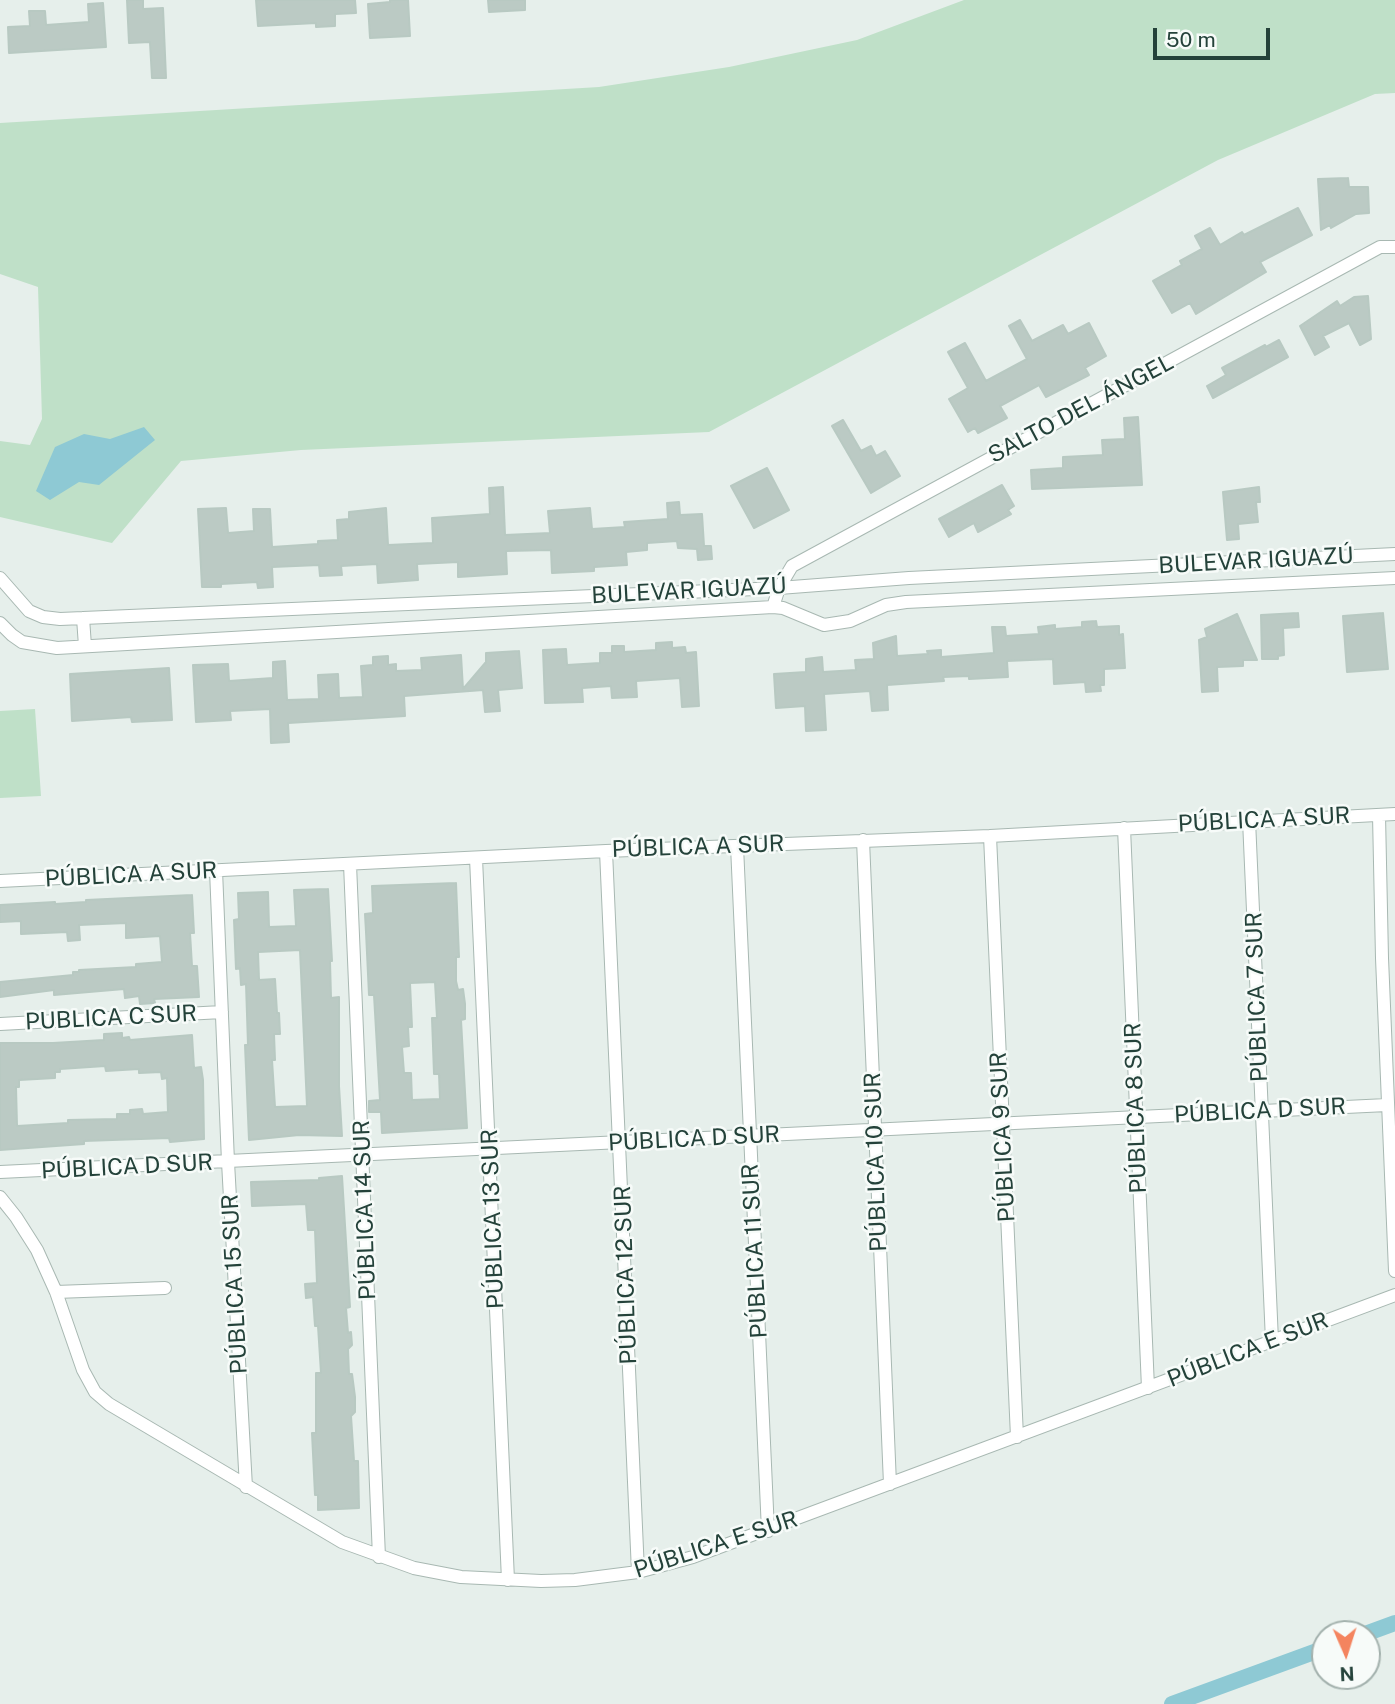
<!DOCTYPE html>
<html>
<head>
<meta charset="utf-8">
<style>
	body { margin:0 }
	#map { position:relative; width:1395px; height:1704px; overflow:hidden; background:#e6efeb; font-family:"Public Sans",sans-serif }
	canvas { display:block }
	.north { position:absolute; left:1311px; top:1620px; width:70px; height:70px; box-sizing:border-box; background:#f7fbf9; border:2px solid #a3b1ad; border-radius:50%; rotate:177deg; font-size:19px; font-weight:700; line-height:28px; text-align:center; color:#24423a }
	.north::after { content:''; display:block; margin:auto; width:24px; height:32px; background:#f4845f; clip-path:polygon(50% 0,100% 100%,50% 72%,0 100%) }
	.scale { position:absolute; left:1153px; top:28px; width:117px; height:32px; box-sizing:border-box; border:4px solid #24423a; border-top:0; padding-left:9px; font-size:21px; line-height:24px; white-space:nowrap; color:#24423a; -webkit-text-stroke:5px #f7fbf9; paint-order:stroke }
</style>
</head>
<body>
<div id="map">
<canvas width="1395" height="1704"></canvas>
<div class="north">N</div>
<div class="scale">50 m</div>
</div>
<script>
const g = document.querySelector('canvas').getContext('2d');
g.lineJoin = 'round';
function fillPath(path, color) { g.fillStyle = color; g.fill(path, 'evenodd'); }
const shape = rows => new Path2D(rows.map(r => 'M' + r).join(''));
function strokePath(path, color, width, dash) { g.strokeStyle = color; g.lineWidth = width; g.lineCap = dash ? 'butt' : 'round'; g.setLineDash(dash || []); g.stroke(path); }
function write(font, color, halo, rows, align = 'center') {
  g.font = font + ' "Public Sans",sans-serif'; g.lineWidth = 5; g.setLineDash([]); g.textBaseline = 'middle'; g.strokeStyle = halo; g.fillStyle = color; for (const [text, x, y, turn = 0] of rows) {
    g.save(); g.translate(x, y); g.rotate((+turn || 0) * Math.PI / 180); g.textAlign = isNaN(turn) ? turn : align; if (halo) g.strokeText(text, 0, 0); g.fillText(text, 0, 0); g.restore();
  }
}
fillPath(shape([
	[964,0,1395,0,1395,93,1375,94,1218,160,709,432,301,450,181,461,112,543,0,517,0,441,30,445,42,419,38,287,0,274,0,123,599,87,729,67,857,40],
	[35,709,41,796,0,798,0,711]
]), '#bfe0c8');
fillPath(shape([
	[144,427,155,440,99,485,79,482,50,500,36,491,55,447,84,434,110,439]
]), '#8ec9d4');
strokePath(shape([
	[1365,1634,1395,1623],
	[1172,1704,1325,1648]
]), '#8ec9d4', 16);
const building = shape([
	[127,0,143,0,143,9,163,8,166,78,152,78,150,42,129,43,127,0],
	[256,0,355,0,356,13,335,14,335,26,316,27,316,23,258,26,256,0],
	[390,0,408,0,410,36,370,38,368,4,390,2,390,0],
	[488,0,525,0,525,10,489,12,488,0],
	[103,3,106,47,9,53,8,27,30,26,29,11,45,11,46,25,89,22,88,4,103,3],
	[1348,178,1349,187,1368,187,1369,213,1356,214,1331,228,1330,225,1321,230,1318,179,1348,178],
	[1298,208,1312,235,1260,262,1266,272,1196,314,1190,303,1172,313,1153,281,1182,265,1180,261,1202,249,1195,236,1210,228,1220,245,1242,232,1244,235,1298,208],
	[1368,296,1371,339,1360,345,1349,323,1323,336,1329,347,1315,355,1300,326,1337,301,1340,306,1354,297,1368,296],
	[1020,320,1032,341,1063,325,1068,334,1089,323,1106,356,1085,368,1089,375,1046,397,1039,385,1000,406,1007,418,978,433,975,428,968,432,949,399,968,388,948,352,965,343,986,381,1027,359,1009,326,1020,320],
	[1279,340,1288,357,1213,398,1207,386,1226,375,1222,368,1265,345,1266,347,1279,340],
	[1138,417,1142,485,1032,489,1031,470,1063,468,1063,457,1103,455,1102,440,1125,439,1124,418,1138,417],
	[843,420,861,451,871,446,876,456,885,451,900,476,871,493,832,426,843,420],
	[767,468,789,510,754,528,731,486,767,468],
	[1002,485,1014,506,1008,510,1011,514,978,532,974,523,949,537,939,519,1002,485],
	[503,487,505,535,550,533,548,511,590,508,592,529,625,527,624,522,668,519,667,503,679,502,680,515,702,514,704,546,711,546,712,559,698,560,697,549,678,548,677,541,647,543,647,550,626,552,627,565,594,567,594,571,552,573,551,550,506,551,507,574,458,577,458,562,417,564,418,580,378,583,377,564,341,566,342,575,320,576,319,565,272,567,273,587,258,588,257,582,221,584,221,587,202,587,198,509,226,508,228,533,254,531,253,509,270,509,272,547,318,544,318,541,338,540,337,520,349,519,349,512,386,508,388,545,433,543,432,518,490,514,489,488,503,487],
	[1259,487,1260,502,1256,502,1258,522,1238,524,1239,539,1227,540,1223,492,1259,487],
	[1298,613,1299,627,1283,628,1284,655,1278,656,1278,659,1262,659,1261,615,1298,613],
	[1383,613,1388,669,1347,672,1343,616,1383,613],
	[1237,614,1257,660,1243,660,1243,666,1217,667,1218,691,1202,692,1199,640,1207,637,1205,629,1237,614],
	[1096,621,1097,627,1119,626,1119,635,1123,634,1125,668,1104,669,1104,685,1100,685,1101,691,1086,692,1085,682,1054,684,1053,659,1007,661,1008,677,969,679,969,676,943,677,944,681,887,685,888,710,872,711,870,691,824,694,826,730,806,731,805,706,776,708,774,674,806,672,806,659,822,657,823,672,856,670,855,660,874,659,873,643,896,636,897,656,928,654,927,651,941,650,941,657,994,653,992,627,1005,627,1006,636,1039,634,1038,627,1055,625,1055,629,1082,627,1082,622,1096,621],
	[672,642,672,648,685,647,686,653,696,652,699,706,682,707,680,678,636,681,637,697,612,698,611,686,582,688,583,702,545,703,543,650,566,649,567,665,600,663,600,653,612,653,612,646,624,646,624,652,656,650,656,643,672,642],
	[519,651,522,688,498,690,500,711,485,712,483,690,404,696,405,716,288,723,289,742,271,743,270,709,230,711,231,720,196,722,193,665,228,664,229,681,273,678,273,662,285,661,287,700,319,699,318,675,338,674,339,698,363,697,361,666,373,665,373,657,388,656,388,665,396,664,396,671,422,670,421,658,461,655,463,689,486,662,486,653,519,651],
	[169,668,172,720,132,722,131,717,72,721,70,674,169,668],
	[456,883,459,957,456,957,456,981,458,990,463,989,465,1004,465,1019,461,1020,467,1128,382,1133,381,1112,369,1112,369,1101,380,1100,374,995,369,995,366,932,365,914,373,913,372,886,456,883],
	[435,982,437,1018,432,1018,434,1074,439,1074,440,1099,412,1100,411,1073,404,1073,402,1047,409,1046,408,1027,412,1027,410,983,435,982],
	[328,889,332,961,330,961,331,998,339,997,339,1086,342,1136,299,1135,249,1140,245,1045,248,1045,246,984,241,985,240,968,236,969,234,920,239,919,238,893,268,892,269,927,296,926,294,890,328,889],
	[300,950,307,1106,275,1107,272,1060,275,1060,274,1034,280,1034,279,1013,277,1013,275,979,259,980,258,952,300,950],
	[192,895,194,933,190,933,192,966,197,966,199,997,154,999,155,1003,140,1004,139,996,125,998,124,989,54,995,54,990,0,997,0,982,73,975,73,972,79,972,79,970,136,967,136,964,162,962,160,936,126,938,126,923,79,925,80,940,68,941,67,932,21,934,21,921,0,922,0,905,55,902,55,904,86,902,86,900,192,895],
	[122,1033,122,1038,129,1037,130,1040,192,1035,194,1068,201,1067,203,1080,204,1139,170,1142,169,1138,84,1141,84,1144,0,1150,0,1043,53,1043,104,1040,104,1034,122,1033],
	[105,1066,106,1071,139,1069,139,1073,161,1072,162,1079,167,1078,168,1112,143,1114,142,1109,130,1110,130,1114,117,1114,117,1119,68,1120,68,1123,17,1126,16,1087,19,1087,19,1080,55,1078,55,1072,60,1072,60,1069,105,1066],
	[342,1176,350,1307,346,1308,348,1333,351,1332,352,1345,348,1349,349,1374,352,1374,355,1397,355,1412,351,1416,354,1461,358,1461,359,1508,318,1510,318,1495,315,1495,312,1433,316,1433,316,1373,321,1373,318,1326,315,1326,313,1297,306,1298,305,1284,317,1283,315,1230,308,1230,306,1204,252,1206,251,1182,319,1180,319,1178,342,1176]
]);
fillPath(building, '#bbcac4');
strokePath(building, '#b8c9c2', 2);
const minor = shape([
	[0,578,29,611,43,617,60,619,779,588,909,578,1395,554],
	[773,607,779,588,792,566,1380,247,1395,247],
	[83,618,85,646],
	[0,623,12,635,22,642,57,648,773,607,783,608,824,625,850,621,886,605,906,602,1395,578],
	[1379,815,1382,958,1395,1271],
	[1249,820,1272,1341],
	[1124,828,1148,1388],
	[990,836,1017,1437],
	[863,840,890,1484],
	[737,846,768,1531],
	[606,851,638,1572],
	[476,858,508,1580],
	[350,864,379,1557],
	[216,870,228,1162,246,1487],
	[0,881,606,851,990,836,1395,814],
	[0,1024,222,1012],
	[0,1172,1387,1105],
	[0,1197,16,1217,37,1250,56,1292,83,1370,95,1392,109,1404,342,1542,414,1568,461,1577,541,1581,575,1580,638,1572,693,1557,1395,1295],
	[56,1292,165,1288]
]);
strokePath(minor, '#a8b8b2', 14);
strokePath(minor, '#fff', 12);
write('23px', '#24423a', '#f7fbf9', [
	["SALTO DEL ÁNGEL",1081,409,-28],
	["BULEVAR IGUAZÚ",1256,561,-3],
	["BULEVAR IGUAZÚ",689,591,-3],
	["PÚBLICA A SUR",1264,820,-3],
	["PÚBLICA A SUR",698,847,-2],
	["PÚBLICA A SUR",131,875,-3],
	["PÚBLICA 7 SUR",1257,997,-92],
	["PUBLICA C SUR",111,1018,-3],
	["PÚBLICA 8 SUR",1136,1108,-92],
	["PÚBLICA D SUR",1260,1111,-3],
	["PÚBLICA 9 SUR",1003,1137,-93],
	["PÚBLICA D SUR",694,1139,-3],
	["PÚBLICA 10 SUR",876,1162,-92],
	["PÚBLICA D SUR",127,1167,-3],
	["PÚBLICA 14 SUR",365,1210,-92],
	["PÚBLICA 13 SUR",493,1219,-92],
	["PÚBLICA 11 SUR",755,1251,-93],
	["PÚBLICA 12 SUR",626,1275,-92],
	["PÚBLICA 15 SUR",235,1284,-93],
	["PÚBLICA E SUR",1248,1350,-21],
	["PÚBLICA E SUR",716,1545,-18]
]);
</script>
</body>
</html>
